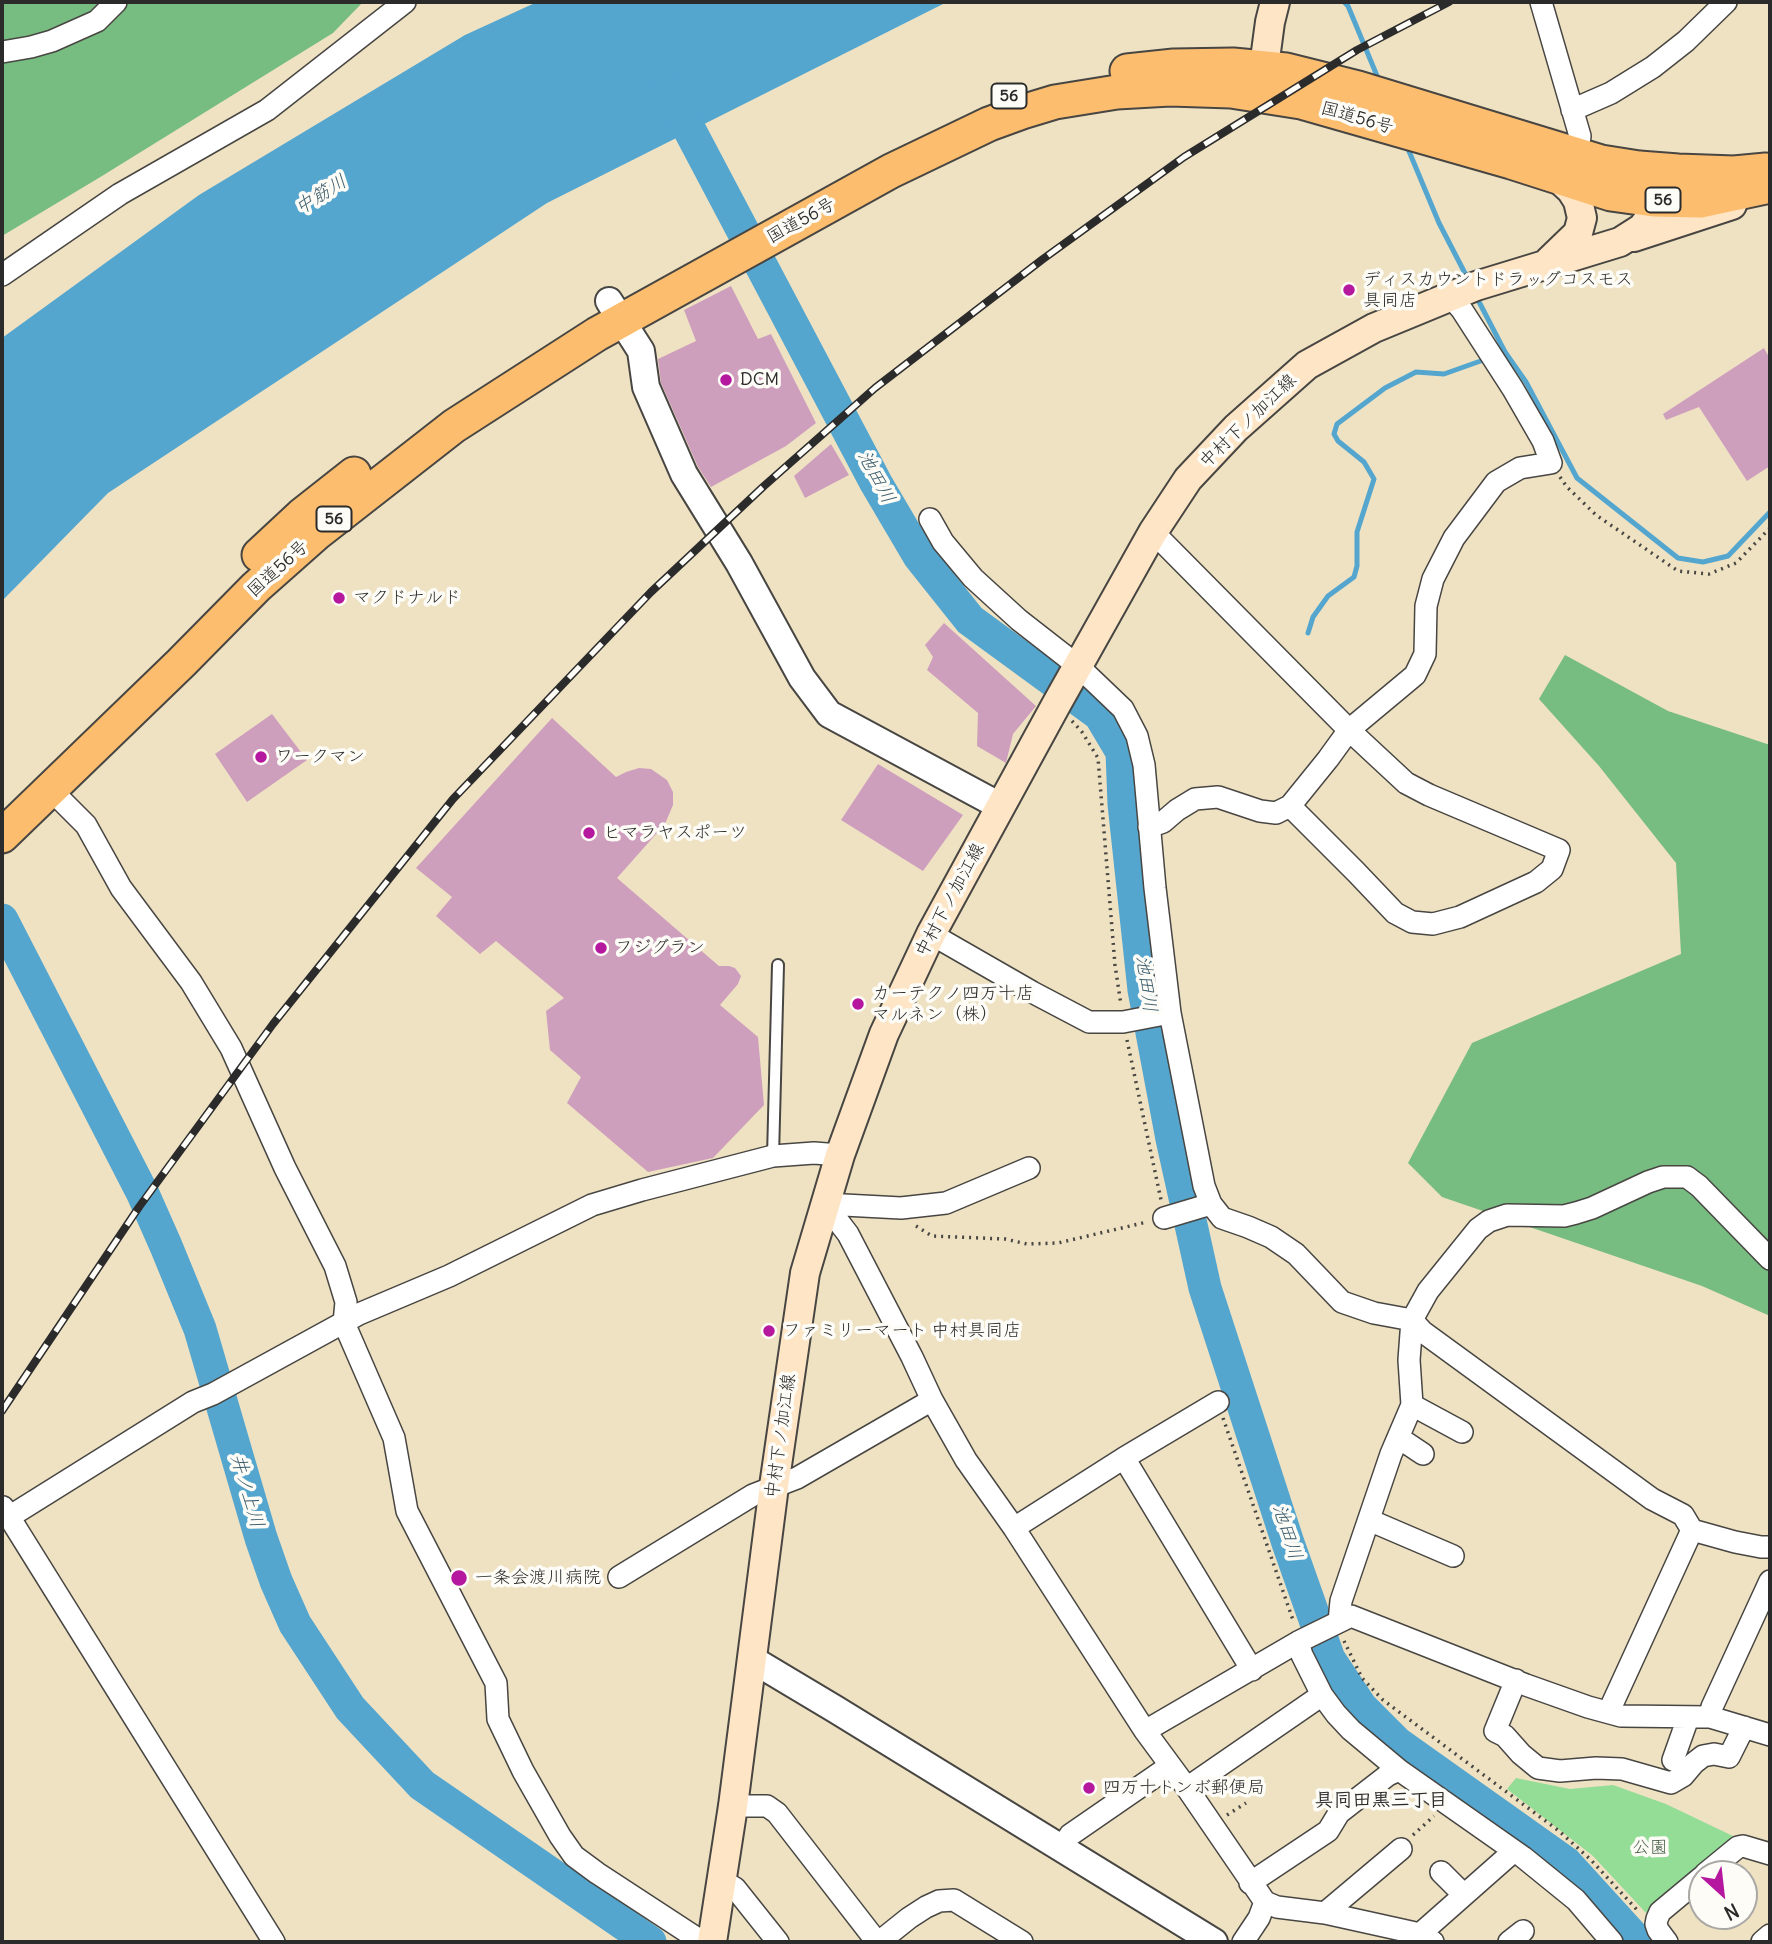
<!DOCTYPE html>
<html>
<head>
<meta charset="utf-8">
<style>
	body { margin:0 }
	#map { position:relative; width:1772px; height:1944px; overflow:hidden; background:#efe2c3; font-family:Delius,sans-serif }
	canvas { display:block }
	.frame { position:absolute; inset:0; border:4px solid #2b2b2b; pointer-events:none }
	.north { position:absolute; left:1688px; top:1860px; width:70px; height:70px; box-sizing:border-box; background:#fdfcf7; border:2px solid #a9a8a5; border-radius:50%; rotate:153deg; font-size:19px; font-weight:700; line-height:28px; text-align:center; color:#2b2b2b }
	.north::after { content:''; display:block; margin:auto; width:24px; height:32px; background:#b5179e; clip-path:polygon(50% 0,100% 100%,50% 72%,0 100%) }
</style>
</head>
<body>
<div id="map">
<canvas width="1772" height="1944"></canvas>
<div class="frame"></div>
<div class="north">N</div>
</div>
<script>
const g = document.querySelector('canvas').getContext('2d');
g.lineJoin = 'round';
function fillPath(path, color) { g.fillStyle = color; g.fill(path, 'evenodd'); }
const shape = rows => new Path2D(rows.map(r => 'M' + r).join(''));
function strokePath(path, color, width, dash) { g.strokeStyle = color; g.lineWidth = width; g.lineCap = dash ? 'butt' : 'round'; g.setLineDash(dash || []); g.stroke(path); }
function write(font, color, halo, rows, align = 'center') {
  g.font = font + ' Delius,"Klee One",sans-serif'; g.lineWidth = 7; g.setLineDash([]); g.textBaseline = 'middle'; g.strokeStyle = halo; g.fillStyle = color; for (const [text, x, y, turn = 0] of rows) {
    g.save(); g.translate(x, y); g.rotate((+turn || 0) * Math.PI / 180); g.textAlign = isNaN(turn) ? turn : align; if (halo) g.strokeText(text, 0, 0); g.fillText(text, 0, 0); g.restore();
  }
}
fillPath(shape([
	[1516,1778,1570,1789,1613,1785,1666,1804,1735,1837,1646,1913,1593,1856,1507,1789]
]), '#94dd97');
fillPath(shape([
	[2,2,363,2,333,33,102,176,2,236],
	[1565,655,1668,711,1770,745,1770,1316,1702,1286,1442,1197,1408,1163,1472,1043,1681,954,1676,863,1599,766,1539,699]
]), '#77bc80');
fillPath(shape([
	[537,2,947,2,547,203,108,493,2,601,2,338,199,195,465,35]
]), '#54a6cf');
strokePath(shape([
	[1344,2,1348,6,1380,83],
	[1406,144,1439,223,1469,281],
	[1476,296,1505,352,1526,382,1577,478,1678,558,1703,562,1728,556,1770,512],
	[1308,633,1313,617,1328,596,1354,577,1357,566,1357,532,1374,479,1364,462,1338,441,1334,434,1337,424,1385,388,1416,372,1444,374,1489,358]
]), '#54a6cf', 5);
strokePath(shape([
	[669,91,876,483,919,556,970,620,1100,715,1122,752,1124,804,1144,990,1172,1139,1205,1288,1288,1543,1329,1659,1361,1707,1397,1743,1566,1863,1638,1942],
	[2,920,143,1194,166,1246,200,1329,261,1538,276,1581,295,1624,350,1708,422,1785,650,1942]
]), '#54a6cf', 33);
fillPath(shape([
	[731,286,758,339,771,334,816,423,786,446,711,487,698,467,661,383,658,359,696,341,684,310],
	[1764,348,1770,359,1770,466,1747,481,1699,407,1666,420,1663,414],
	[831,444,849,475,805,498,794,476],
	[944,623,1036,706,1013,734,1006,763,977,746,978,713,927,670,933,657,925,645],
	[272,714,307,760,247,802,215,754],
	[552,718,616,777,626,772,639,768,651,769,667,780,673,792,673,805,665,824,617,878,719,966,729,966,735,968,741,976,738,984,720,1005,758,1037,764,1105,713,1158,648,1172,567,1103,581,1077,550,1050,546,1011,564,998,496,941,480,954,436,916,452,897,416,868],
	[878,764,963,815,923,871,841,820]
]), '#ce9fbd');
const service = shape([
	[773,1156,778,965]
]);
const minor = shape([
	[1541,2,1580,136,1577,155],
	[2,52,31,47,52,41,97,21,116,2],
	[1572,110,1611,93,1653,67,1686,41,1726,2],
	[2,275,120,194,267,110,405,2],
	[930,519,943,542,973,578,1019,620,1078,666,1123,709,1137,736,1144,765,1155,888,1170,1013,1204,1186,1211,1204,1222,1218,1248,1227,1271,1237,1296,1254,1342,1302,1374,1313,1412,1320,1423,1332,1652,1499,1683,1515,1692,1530,1609,1711],
	[1153,532,1349,730,1406,783,1429,795,1559,850,1552,869,1536,882,1460,917,1433,924,1412,922,1395,913,1356,872,1290,806],
	[51,790,86,825,121,888,191,982,231,1048,285,1168,335,1266,346,1302,344,1323,394,1438,407,1511,496,1683,498,1719,523,1771,560,1836,574,1856,597,1873,698,1939,712,1941],
	[1149,827,1163,822,1177,810,1195,799,1218,797,1260,811,1276,813,1290,806,1328,759,1349,730,1415,675,1425,654,1426,606,1433,579,1454,538,1496,482,1520,468,1551,463,1543,441,1513,389,1462,310,1450,296],
	[931,934,1032,992,1089,1022,1123,1022,1170,1013],
	[825,1204,848,1234,912,1357,932,1400,966,1460,1014,1528,1145,1731,1187,1788,1265,1902,1277,1907,1325,1913,1420,1934,1433,1942],
	[825,1204,901,1208,946,1203,1029,1168],
	[1164,1218,1211,1204],
	[1412,1405,1462,1432],
	[1399,1438,1423,1454],
	[1124,1458,1252,1670],
	[3,1507,274,1942],
	[9,1517,193,1402,213,1394,359,1314,449,1276,592,1205,642,1190,773,1156,814,1153,840,1155],
	[1369,1520,1453,1556],
	[1014,1528,1124,1458,1218,1402],
	[1692,1530,1735,1542,1761,1547,1770,1547],
	[619,1577,753,1495,797,1478,932,1400],
	[1339,1622,1341,1601,1391,1454,1412,1405,1409,1360,1412,1320,1428,1291,1478,1229,1489,1221,1507,1215,1564,1216,1576,1213,1592,1208,1648,1182,1663,1177,1687,1177,1699,1186,1770,1259],
	[1298,1642,1302,1655,1322,1695,1336,1714,1351,1730,1399,1770,1523,1857,1576,1900,1612,1942],
	[1516,1680,1495,1731,1505,1736,1521,1754,1538,1768,1560,1771,1596,1768,1622,1769,1671,1783,1683,1776,1694,1763,1703,1756,1714,1754,1729,1757,1744,1727],
	[1710,1717,1712,1707,1770,1581],
	[1145,1731,1298,1642,1351,1616,1526,1685,1588,1707,1621,1716,1710,1717,1770,1735],
	[1673,1760,1688,1718],
	[1187,1788,1322,1695],
	[733,1806,767,1806,777,1813,877,1942],
	[1061,1849,1070,1835,1170,1766],
	[1441,1872,1464,1895],
	[1705,1874,1738,1847,1743,1846,1770,1854],
	[723,1881,735,1888,778,1942],
	[1250,1883,1328,1831,1339,1813,1388,1775,1399,1770],
	[1325,1913,1401,1849],
	[1420,1934,1514,1851],
	[879,1942,909,1918,926,1907,939,1901,954,1900,1022,1942],
	[1243,1942,1259,1918,1265,1902],
	[1509,1942,1523,1931],
	[1667,1942,1658,1930,1656,1924,1657,1919,1660,1912,1702,1877],
	[1762,1942,1770,1935]
]);
const tertiary = shape([
	[609,301,641,351,646,387,684,474,739,563,802,678,829,714,1000,806],
	[753,1660,835,1709,1214,1942]
]);
const secondary = shape([
	[1261,89,1270,22,1275,2],
	[1634,237,1732,205],
	[1549,261,1578,233,1582,218,1578,201,1571,190,1557,177],
	[712,1942,733,1806,774,1486,805,1273,840,1155,884,1034,931,934,1056,705,1153,532,1188,479,1236,428,1307,365,1374,328,1476,286,1620,242,1642,228,1652,215,1654,200,1645,188,1639,184]
]);
const trunk = shape([
	[1127,71,1174,66,1233,65,1286,70,1358,88,1601,162,1639,168,1678,171,1734,173,1766,170],
	[259,555,302,515,354,474],
	[2,836,181,663,256,587,317,533,454,426,597,334,891,171,989,124,1022,112,1055,102,1117,92,1170,89,1231,91,1301,102,1511,162,1611,194,1654,200,1700,201,1770,186]
]);
strokePath(service, '#484642', 14);
strokePath(minor, '#484642', 24);
strokePath(tertiary, '#484642', 30);
strokePath(secondary, '#484642', 32);
strokePath(trunk, '#484642', 37);
strokePath(shape([
	[1560,477,1567,487,1596,515,1678,571,1709,574,1736,563,1770,528],
	[1072,721,1082,732,1098,758,1115,965,1121,1005],
	[1127,1040,1161,1200],
	[916,1226,932,1236,1005,1239,1027,1244,1058,1243,1147,1222],
	[1223,1418,1294,1623],
	[1344,1641,1362,1678,1383,1700,1559,1831,1591,1860,1639,1912],
	[1227,1815,1246,1803],
	[1413,1835,1434,1816]
]), '#484642', 3.5, [2, 5]);
strokePath(service, '#fff', 10);
strokePath(minor, '#fff', 21);
strokePath(tertiary, '#fff', 26);
strokePath(secondary, '#fee5c5', 28);
strokePath(trunk, '#fcbd6f', 33);
const rail = shape([
	[2,1411,139,1207,273,1024,453,799,651,592,764,486,875,388,1043,259,1184,157,1357,50,1449,2]
]);
strokePath(rail, '#2b2b2b', 8);
strokePath(rail, '#fdfcf7', 5, [16]);
for (const [x, y, r, color] of [
	[1349,290,7,"#b5179e"],
	[726,380,7,"#b5179e"],
	[339,598,7,"#b5179e"],
	[261,757,7,"#b5179e"],
	[589,833,7,"#b5179e"],
	[601,948,7,"#b5179e"],
	[858,1004,7,"#b5179e"],
	[769,1331,7,"#b5179e"],
	[459,1578,9,"#b5179e"],
	[1089,1788,7,"#b5179e"]
]) { const dot = new Path2D(); dot.arc(x, y, r, 0, 2 * Math.PI); g.fillStyle = color; g.fill(dot); strokePath(dot, '#fdfcf7', 2.5); }
for (const [x, y, w] of [
	[1009,96,35],
	[1663,200,35],
	[334,519,35]
]) { const box = new Path2D(); box.roundRect(x - w / 2, y - 12.5, w, 25, 5); g.fillStyle = '#fdfcf7'; g.fill(box); strokePath(box, '#2b2b2b', 2); }
write('bold 16px', '#2b2b2b', null, [
	["56",1009,96],
	["56",1663,200],
	["56",334,519]
]);
write('18px', '#2b2b2b', '#fdfcf7', [
	["国道56号",1357,118,16],
	["国道56号",801,221,-29],
	["中村下ノ加江線",1248,421,-44],
	["国道56号",278,569,-42],
	["中村下ノ加江線",950,900,-62],
	["中村下ノ加江線",781,1436,-82]
]);
write('18px', '#2b2b2b', '#fdfcf7', [
	["ディスカウントドラッグコスモス",1363,280],
	["具同店",1363,301],
	["DCM",740,380],
	["マクドナルド",353,598],
	["ワークマン",275,757],
	["ヒマラヤスポーツ",603,833],
	["フジグラン",615,948],
	["カーテクノ四万十店",872,994],
	["マルネン（株）",872,1015],
	["ファミリーマート 中村具同店",783,1331],
	["一条会渡川病院",475,1578],
	["四万十トンボ郵便局",1103,1788]
], 'left');
write('18px', '#4a604b', '#fdfcf7', [
	["公園",1650,1848]
]);
write('italic 19px', '#3b5c6d', '#fdfcf7', [
	["中筋川",321,195,-32],
	["池田川",876,477,62],
	["池田川",1146,984,82],
	["井ノ上川",247,1491,74],
	["池田川",1287,1532,72]
]);
write('bold 19px', '#2b2b2b', '#fdfcf7', [
	["具同田黒三丁目",1381,1801]
]);
</script>
</body>
</html>
